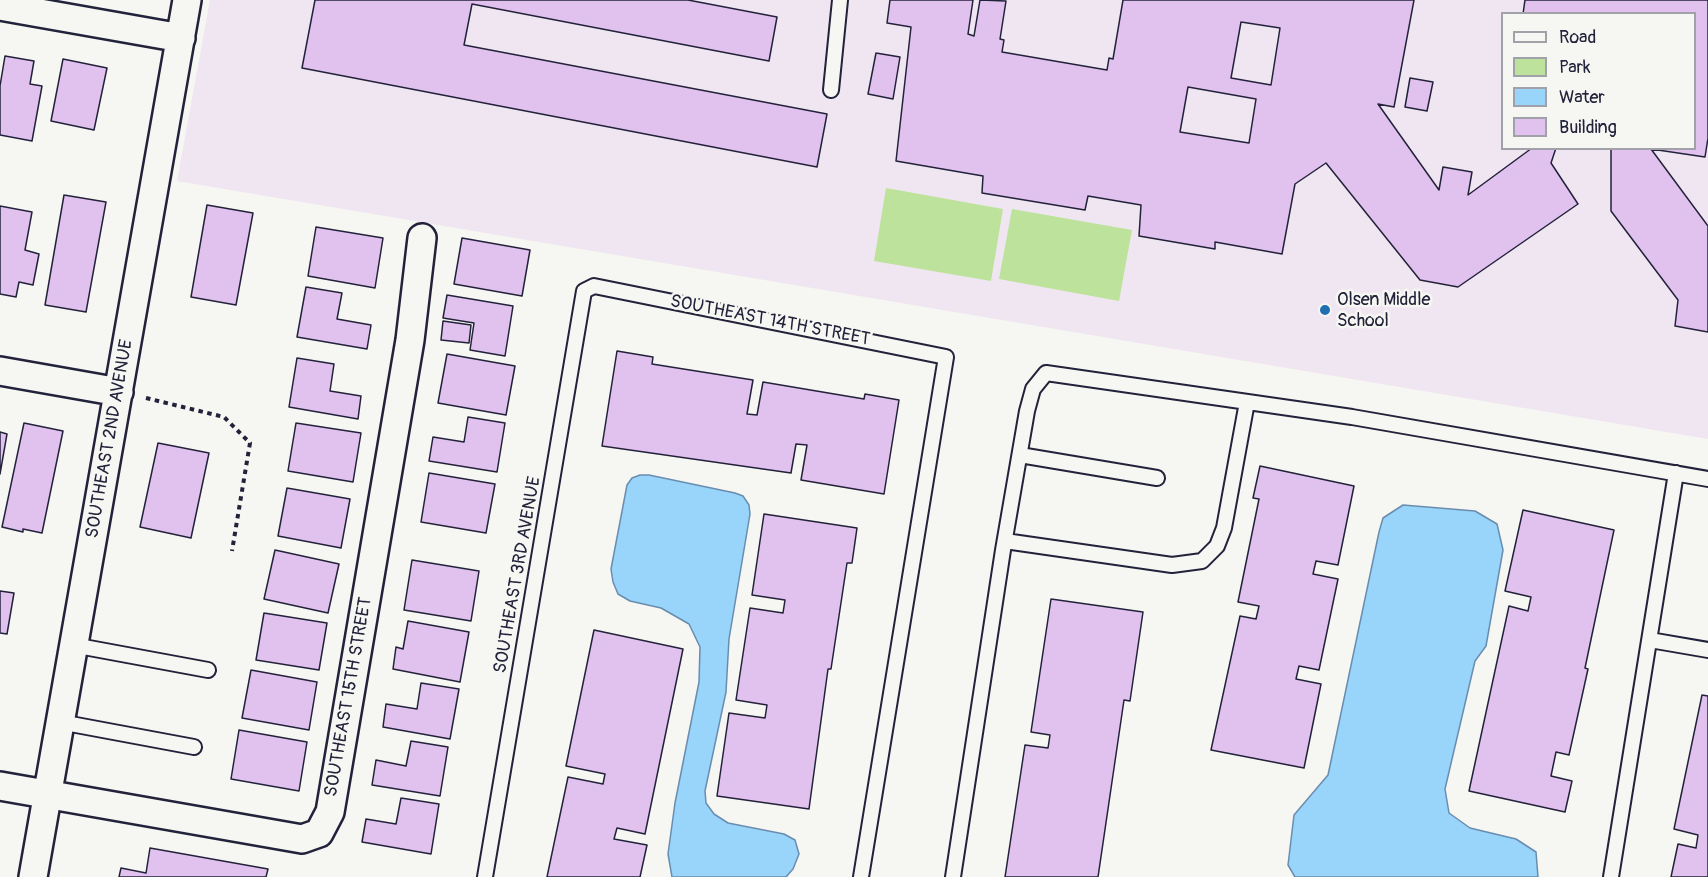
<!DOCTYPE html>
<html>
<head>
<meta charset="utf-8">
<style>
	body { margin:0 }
	#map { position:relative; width:1708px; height:877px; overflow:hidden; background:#f6f6f2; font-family:Pangolin,sans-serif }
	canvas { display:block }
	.legend { position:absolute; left:1501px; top:12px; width:195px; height:138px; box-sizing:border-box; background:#f6f6f2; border:2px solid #a1a1a9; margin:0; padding:8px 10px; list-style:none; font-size:18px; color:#22223b }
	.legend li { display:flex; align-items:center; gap:12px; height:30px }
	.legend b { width:30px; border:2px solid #a1a1a9 }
</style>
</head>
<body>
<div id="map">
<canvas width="1708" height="877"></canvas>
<ul class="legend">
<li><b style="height:8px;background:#f6f6f2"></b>Road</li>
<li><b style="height:16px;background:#bce29c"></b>Park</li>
<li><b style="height:16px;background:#99d4fa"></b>Water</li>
<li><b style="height:16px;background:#e1c1ee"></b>Building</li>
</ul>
</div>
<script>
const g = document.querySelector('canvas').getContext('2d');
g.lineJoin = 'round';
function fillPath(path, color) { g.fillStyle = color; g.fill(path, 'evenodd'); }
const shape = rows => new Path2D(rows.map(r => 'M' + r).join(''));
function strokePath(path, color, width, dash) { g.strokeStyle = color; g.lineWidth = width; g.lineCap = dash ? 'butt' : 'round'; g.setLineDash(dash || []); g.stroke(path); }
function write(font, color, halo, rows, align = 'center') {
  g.font = font + ' Pangolin,sans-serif'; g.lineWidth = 5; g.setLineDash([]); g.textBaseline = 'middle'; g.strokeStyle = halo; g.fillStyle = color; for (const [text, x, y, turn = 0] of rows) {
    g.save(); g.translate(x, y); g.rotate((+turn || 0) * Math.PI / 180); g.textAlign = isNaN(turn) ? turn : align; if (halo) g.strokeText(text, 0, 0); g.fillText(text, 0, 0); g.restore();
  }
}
fillPath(shape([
	[210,0,1708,0,1708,439,177,181],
	[1502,14,1694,14,1694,148,1502,148]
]), '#f0e6f1');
fillPath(shape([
	[886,188,1003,209,991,281,874,261],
	[1012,209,1132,230,1119,301,999,279]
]), '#bce29c');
const water = shape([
	[640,475,649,475,735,493,743,496,749,505,750,514,729,639,726,692,705,791,706,803,714,814,728,823,784,834,795,840,799,854,793,869,786,877,672,877,668,854,675,803,699,682,700,647,689,624,661,608,630,601,618,594,613,582,611,569,627,485,632,478,640,475],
	[1403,505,1475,511,1497,524,1503,550,1486,646,1475,661,1445,789,1449,813,1470,828,1516,839,1536,852,1538,877,1295,877,1288,865,1294,815,1328,775,1379,532,1383,518,1403,505]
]);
fillPath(water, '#99d4fa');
strokePath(water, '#698dae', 1.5);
const building = shape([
	[315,0,688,0,777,17,769,61,472,4,464,45,827,114,817,167,302,68,315,0],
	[890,0,973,0,968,34,974,36,980,0,1006,1,1000,39,1004,40,1002,52,1107,70,1109,58,1113,59,1123,0,1414,0,1394,107,1378,104,1439,190,1443,167,1472,172,1468,195,1532,148,1556,148,1551,163,1578,204,1458,287,1420,280,1326,163,1295,184,1282,254,1215,242,1215,249,1139,236,1141,205,1088,196,1085,210,982,193,983,176,896,161,911,27,887,23,890,0],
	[1241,22,1280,28,1271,85,1231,78,1241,22],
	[1188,87,1256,99,1249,143,1180,132,1188,87],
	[1525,0,1708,0,1708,138,1705,157,1651,149,1708,226,1708,332,1675,326,1678,300,1611,211,1611,148,1694,148,1694,14,1523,14,1525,0],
	[876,53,900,57,893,99,868,94,876,53],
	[5,56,34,61,30,84,42,86,32,141,0,135,0,86,5,56],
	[63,59,107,68,94,130,51,121,63,59],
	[1410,78,1433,82,1427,111,1405,107,1410,78],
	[64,195,106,202,86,312,45,305,64,195],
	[207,205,253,213,236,305,191,297,207,205],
	[0,206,32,212,25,250,39,254,33,285,19,282,16,297,0,294,0,206],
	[316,227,383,238,375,288,308,276,316,227],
	[462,238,530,250,522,296,454,284,462,238],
	[306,287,342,293,337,319,371,325,367,349,297,337,306,287],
	[447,295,513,306,505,356,470,350,474,323,443,318,447,295],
	[443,321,471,325,469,343,441,340,443,321],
	[617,351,653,357,652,364,753,380,747,414,757,415,763,382,864,399,865,394,899,400,884,494,801,480,807,445,796,444,791,473,602,446,617,351],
	[447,354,515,366,506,415,438,403,447,354],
	[297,358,334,364,330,391,361,396,358,419,289,407,297,358],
	[468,417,505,423,497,472,429,461,433,437,464,442,468,417],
	[24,423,63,431,42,533,23,529,23,532,2,527,24,423],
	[296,423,361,433,353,482,288,471,296,423],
	[0,432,7,434,0,474,0,432],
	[158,443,209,453,191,538,140,527,158,443],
	[1260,466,1354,486,1338,565,1316,561,1313,574,1338,579,1319,670,1299,666,1296,679,1321,684,1304,768,1211,750,1240,616,1256,619,1259,606,1238,602,1259,499,1253,498,1260,466],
	[429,473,495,484,486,533,421,522,429,473],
	[287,488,350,499,341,548,278,536,287,488],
	[1523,510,1614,530,1585,668,1588,669,1569,755,1556,752,1551,776,1572,781,1565,812,1469,791,1509,606,1528,611,1531,597,1505,591,1523,510],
	[764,514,857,528,852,563,847,563,831,669,828,669,809,809,717,796,729,713,765,718,767,705,736,700,750,608,783,613,785,600,752,595,764,514],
	[275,550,339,564,328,613,264,599,275,550],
	[412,560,479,571,471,621,404,610,412,560],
	[0,591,14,593,7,634,0,633,0,591],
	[1051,599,1143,612,1130,701,1124,700,1098,877,1005,877,1025,745,1048,748,1050,735,1031,732,1051,599],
	[264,613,327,623,319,670,256,660,264,613],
	[408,621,469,632,460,682,393,669,396,647,403,649,408,621],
	[594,630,683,649,645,834,617,828,614,839,647,845,640,877,547,877,568,777,603,784,605,774,566,766,594,630],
	[251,670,317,682,309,730,242,718,251,670],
	[421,683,459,689,450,739,383,727,386,704,417,709,421,683],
	[1702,695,1708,696,1708,877,1671,877,1678,844,1696,848,1698,835,1674,829,1702,695],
	[239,730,307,742,299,791,231,779,239,730],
	[411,741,448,747,440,796,372,785,376,760,406,766,411,741],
	[401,798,439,804,431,854,362,842,366,819,396,824,401,798],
	[150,848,268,869,266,877,119,877,121,868,146,873,150,848]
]);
fillPath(building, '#e1c1ee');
strokePath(building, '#22223b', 1.5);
const lane = shape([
	[831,90,840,0],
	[1020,455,1157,478],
	[1005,541,1172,565,1202,561,1217,546,1224,528,1247,402],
	[1650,640,1708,650],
	[73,645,208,670],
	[60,722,194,747],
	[485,877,584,291,594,286,946,357,861,877],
	[953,877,1003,550,1027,411,1033,389,1046,373,1352,417,1708,479],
	[1611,877,1676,473]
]);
const street = shape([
	[0,6,181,38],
	[0,371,119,392],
	[0,786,302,839,319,833,330,812,410,340,422,238],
	[33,877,187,0]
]);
strokePath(lane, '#22223b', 18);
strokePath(street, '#22223b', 32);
strokePath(shape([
	[146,398,224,417,250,443,232,551]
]), '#22223b', 4, [4.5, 4.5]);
strokePath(lane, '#f6f6f2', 14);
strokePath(street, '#f6f6f2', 27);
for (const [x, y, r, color] of [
	[1325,310,6,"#1f6fb2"]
]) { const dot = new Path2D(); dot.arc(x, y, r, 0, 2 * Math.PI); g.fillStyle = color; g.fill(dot); strokePath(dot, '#f6f6f2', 2); }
write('18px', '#22223b', '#f6f6f2', [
	["Olsen Middle",1337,300],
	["School",1337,321]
], 'left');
write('18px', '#22223b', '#f6f6f2', [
	["SOUTHEAST 14TH STREET",770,321,11],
	["SOUTHEAST 2ND AVENUE",110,439,-80],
	["SOUTHEAST 3RD AVENUE",518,575,-80],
	["SOUTHEAST 15TH STREET",349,697,-80]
]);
</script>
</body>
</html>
